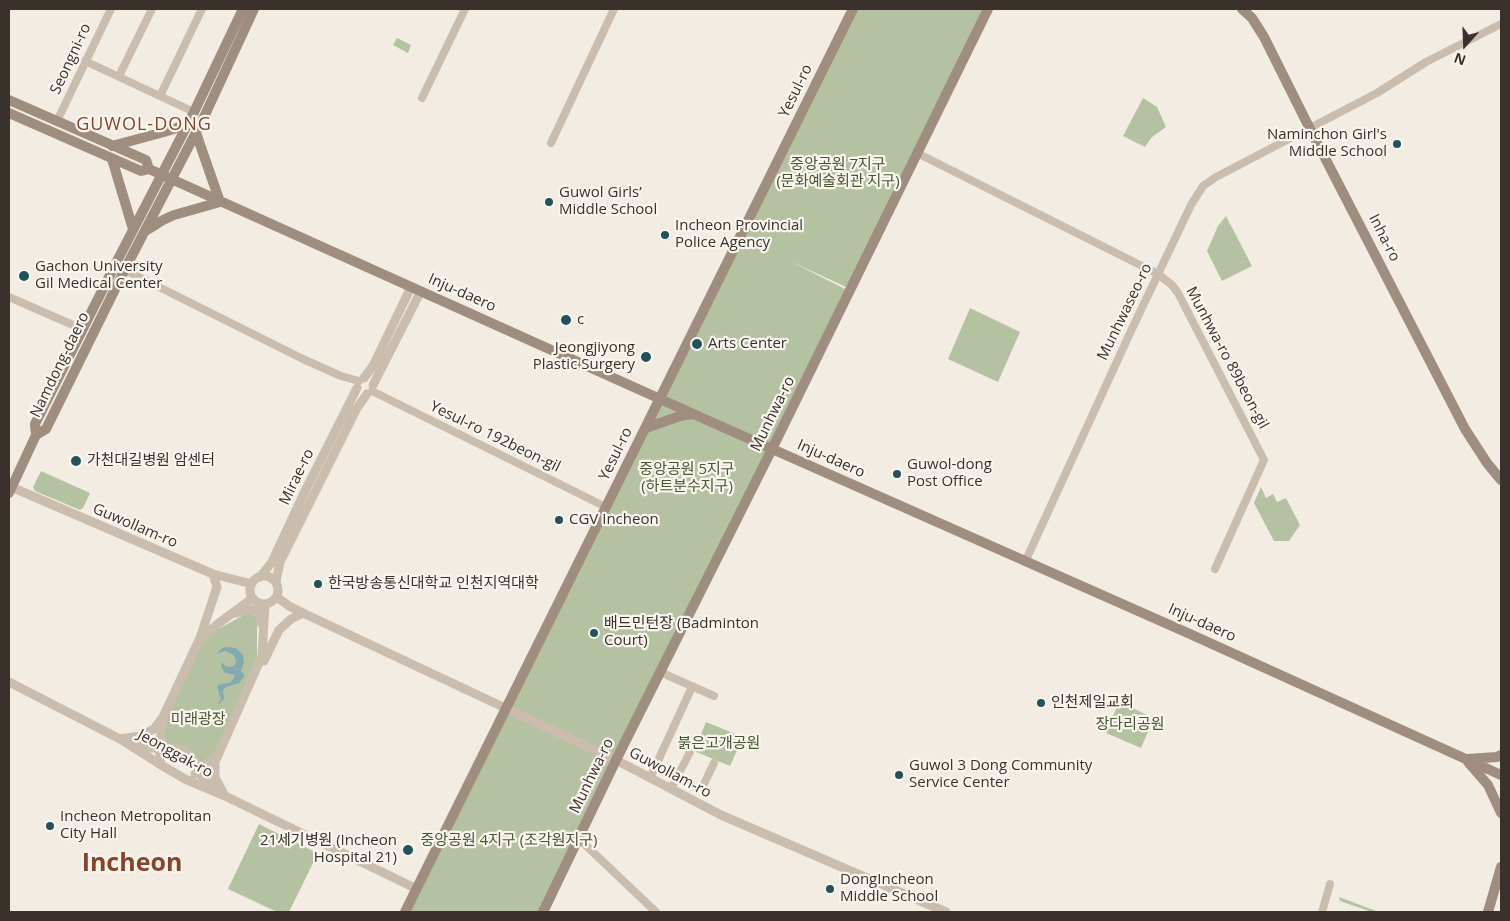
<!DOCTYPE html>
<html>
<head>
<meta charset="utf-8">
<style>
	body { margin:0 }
	#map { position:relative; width:1510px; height:921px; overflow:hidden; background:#f3ece2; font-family:"Open Sans",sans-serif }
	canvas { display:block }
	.frame { position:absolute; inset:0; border:10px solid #3a312c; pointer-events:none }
	.north { position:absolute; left:1440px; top:20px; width:50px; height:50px; -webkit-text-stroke:4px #faf6ef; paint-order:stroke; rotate:200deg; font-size:14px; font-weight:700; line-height:20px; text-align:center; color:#3a312c }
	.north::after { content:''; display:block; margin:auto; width:18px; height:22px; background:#3a312c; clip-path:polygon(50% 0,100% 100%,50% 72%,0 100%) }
</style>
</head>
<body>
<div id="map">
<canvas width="1510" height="921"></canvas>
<div class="frame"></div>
<div class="north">N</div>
</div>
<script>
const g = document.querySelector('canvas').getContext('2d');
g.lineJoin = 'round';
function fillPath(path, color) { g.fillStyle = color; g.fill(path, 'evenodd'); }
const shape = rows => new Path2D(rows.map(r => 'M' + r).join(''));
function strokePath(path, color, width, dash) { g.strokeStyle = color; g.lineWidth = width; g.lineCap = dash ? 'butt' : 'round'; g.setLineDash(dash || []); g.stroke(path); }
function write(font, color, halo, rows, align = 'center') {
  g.font = font + ' "Open Sans","Noto Sans KR",sans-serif'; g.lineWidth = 4.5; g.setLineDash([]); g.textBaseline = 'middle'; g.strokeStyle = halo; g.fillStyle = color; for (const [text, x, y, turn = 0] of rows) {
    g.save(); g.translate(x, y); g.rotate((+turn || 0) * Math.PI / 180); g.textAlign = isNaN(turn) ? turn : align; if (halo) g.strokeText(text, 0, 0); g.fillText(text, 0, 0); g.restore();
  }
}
fillPath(shape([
	[853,9,986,9,848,288,790,261,847,290,614,755,608,756,611,770,543,912,405,912],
	[397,38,411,45,408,53,393,45],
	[1143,98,1157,107,1166,127,1152,137,1145,147,1123,136],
	[1226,216,1252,266,1222,281,1207,251,1218,226],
	[970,308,1020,332,998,382,948,359],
	[41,471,90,493,83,508,80,510,35,491,33,487],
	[1261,487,1266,498,1273,494,1277,502,1286,498,1300,525,1289,541,1274,541,1254,503],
	[247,613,253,614,257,618,257,669,218,754,198,771,190,756,159,748,163,717,199,640],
	[1119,702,1154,718,1141,748,1106,733],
	[706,722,743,737,730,766,694,751],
	[259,824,313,851,314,861,289,912,277,912,228,889],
	[1339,897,1379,912,1372,912,1340,901]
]), '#b5c2a2');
fillPath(shape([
	[226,647,236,648,243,655,244,663,241,671,244,674,244,677,239,683,226,687,223,690,224,699,219,704,218,703,221,700,217,686,221,684,230,683,234,678,235,675,225,673,221,667,222,662,225,666,230,667,234,666,236,662,235,657,232,654,225,651,216,654,222,648]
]), '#82aaaf');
strokePath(shape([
	[85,61,194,112],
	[119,76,152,9],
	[160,96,202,9],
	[422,98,465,9],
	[57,121,111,9],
	[551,143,614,9],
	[917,153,1158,274,1172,285,1178,293,1264,460,1215,569],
	[115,265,303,359,341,376,359,381],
	[9,297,82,329],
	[372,391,606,507],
	[1025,562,1130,333,1191,205,1203,186,1216,177,1377,93,1426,62,1501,24],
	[660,672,714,696],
	[650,778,692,687],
	[704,784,714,763],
	[671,789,690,752],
	[578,838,656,912],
	[1322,912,1330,884]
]), '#cbbdae', 8);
strokePath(shape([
	[364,378,373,366,411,287],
	[373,385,421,291],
	[9,486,213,574,252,584],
	'250 590a14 14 0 1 1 28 0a14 14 0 1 1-28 0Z',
	[260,577,272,562,305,491,357,388],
	[276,582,280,562,357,408,367,394],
	[277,597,289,606,303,613,616,760,721,815,946,912],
	[236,613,250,609,254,610,259,613,262,625],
	[200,638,217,587,213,574],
	[264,661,279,630,291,619,303,613],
	[9,682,120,739,161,765,185,779,225,796,417,889],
	[120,739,140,736,154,729,163,717,199,640,219,623,253,598],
	[132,743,150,748,176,748,184,750,195,762,202,777,214,788],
	[161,765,159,748,163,719],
	[195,774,217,755],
	[225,796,215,777,215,762,262,656,265,605]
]), '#cbbdae', 9);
strokePath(shape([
	[1242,9,1252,18,1264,37,1309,127,1465,429,1487,463,1501,480],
	[9,100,146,160,149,169],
	[9,113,141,171,149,169,718,425,1190,634,1501,775],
	[112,146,164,132,189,124],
	[112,159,133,229],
	[147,230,163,220,174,215,220,202,196,133],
	[646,428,680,416,693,414],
	[36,435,46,429,125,269,204,117,254,9],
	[9,493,36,435,35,424,115,265,194,112,243,9],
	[1467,759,1497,757,1501,755],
	[1468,762,1488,785,1501,813],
	[405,912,853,9],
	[543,912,616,760,772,449,988,9],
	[1488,912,1501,867]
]), '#9f8d7f', 10);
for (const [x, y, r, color] of [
	[1397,144,5,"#23535a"],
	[549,202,5,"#23535a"],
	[665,235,5,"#23535a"],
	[24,276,6,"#23535a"],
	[566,320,6,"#23535a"],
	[697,344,6,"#23535a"],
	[646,357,6,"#23535a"],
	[76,461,6,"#23535a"],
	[897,474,5,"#23535a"],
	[559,520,5,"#23535a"],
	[318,584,5,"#23535a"],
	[594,633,5,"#23535a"],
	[1041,703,5,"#23535a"],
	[899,775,5,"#23535a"],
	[50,826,5,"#23535a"],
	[408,850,6,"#23535a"],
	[830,889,5,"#23535a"]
]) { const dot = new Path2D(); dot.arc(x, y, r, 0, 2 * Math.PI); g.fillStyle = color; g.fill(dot); strokePath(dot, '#faf6ef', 2); }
write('15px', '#3a312c', '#faf6ef', [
	["Seongni-ro",71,59,-65],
	["Yesul-ro",796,91,-64],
	["Inha-ro",1384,238,63],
	["Inju-daero",462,293,24],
	["Munhwaseo-ro",1125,312,-64],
	["Munhwa-ro 89beon-gil",1227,358,62],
	["Namdong-daero",60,365,-64],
	["Munhwa-ro",773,414,-64],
	["Yesul-ro 192beon-gil",495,437,26],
	["Yesul-ro",616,454,-64],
	["Inju-daero",831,459,24],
	["Mirae-ro",297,477,-64],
	["Guwollam-ro",135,526,23],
	["Inju-daero",1202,623,24],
	["Jeonggak-ro",175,754,29],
	["Guwollam-ro",670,773,28],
	["Munhwa-ro",592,776,-64]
]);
write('15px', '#3a312c', '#faf6ef', [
	["Naminchon Girl's",1387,135,"right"],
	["Middle School",1387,152,"right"],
	["Guwol Girls’",559,193],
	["Middle School",559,210],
	["Incheon Provincial",675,226],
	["Police Agency",675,243],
	["Gachon University",35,267],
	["Gil Medical Center",35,284],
	["c",577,320],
	["Arts Center",708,344],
	["Jeongjiyong",635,348,"right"],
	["Plastic Surgery",635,365,"right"],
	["가천대길병원 암센터",87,461],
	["Guwol-dong",907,465],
	["Post Office",907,482],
	["CGV Incheon",569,520],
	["한국방송통신대학교 인천지역대학",328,584],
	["배드민턴장 (Badminton",604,624],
	["Court)",604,641],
	["인천제일교회",1051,703],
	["Guwol 3 Dong Community",909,766],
	["Service Center",909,783],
	["Incheon Metropolitan",60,817],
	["City Hall",60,834],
	["21세기병원 (Incheon",397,841,"right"],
	["Hospital 21)",397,858,"right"],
	["DongIncheon",840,880],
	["Middle School",840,897]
], 'left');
write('15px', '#475730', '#faf6ef', [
	["중앙공원 7지구",838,165],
	["(문화예술회관 지구)",838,182],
	["중앙공원 5지구",687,470],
	["(하트분수지구)",687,487],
	["미래광장",198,720],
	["장다리공원",1130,725],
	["붉은고개공원",719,744],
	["중앙공원 4지구 (조각원지구)",509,841]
]);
g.letterSpacing = '1px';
write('18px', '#864528', '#faf6ef', [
	["GUWOL-DONG",144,125]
]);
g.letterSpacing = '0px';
write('bold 25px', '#864528', '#faf6ef', [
	["Incheon",132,864]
]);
</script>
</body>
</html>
